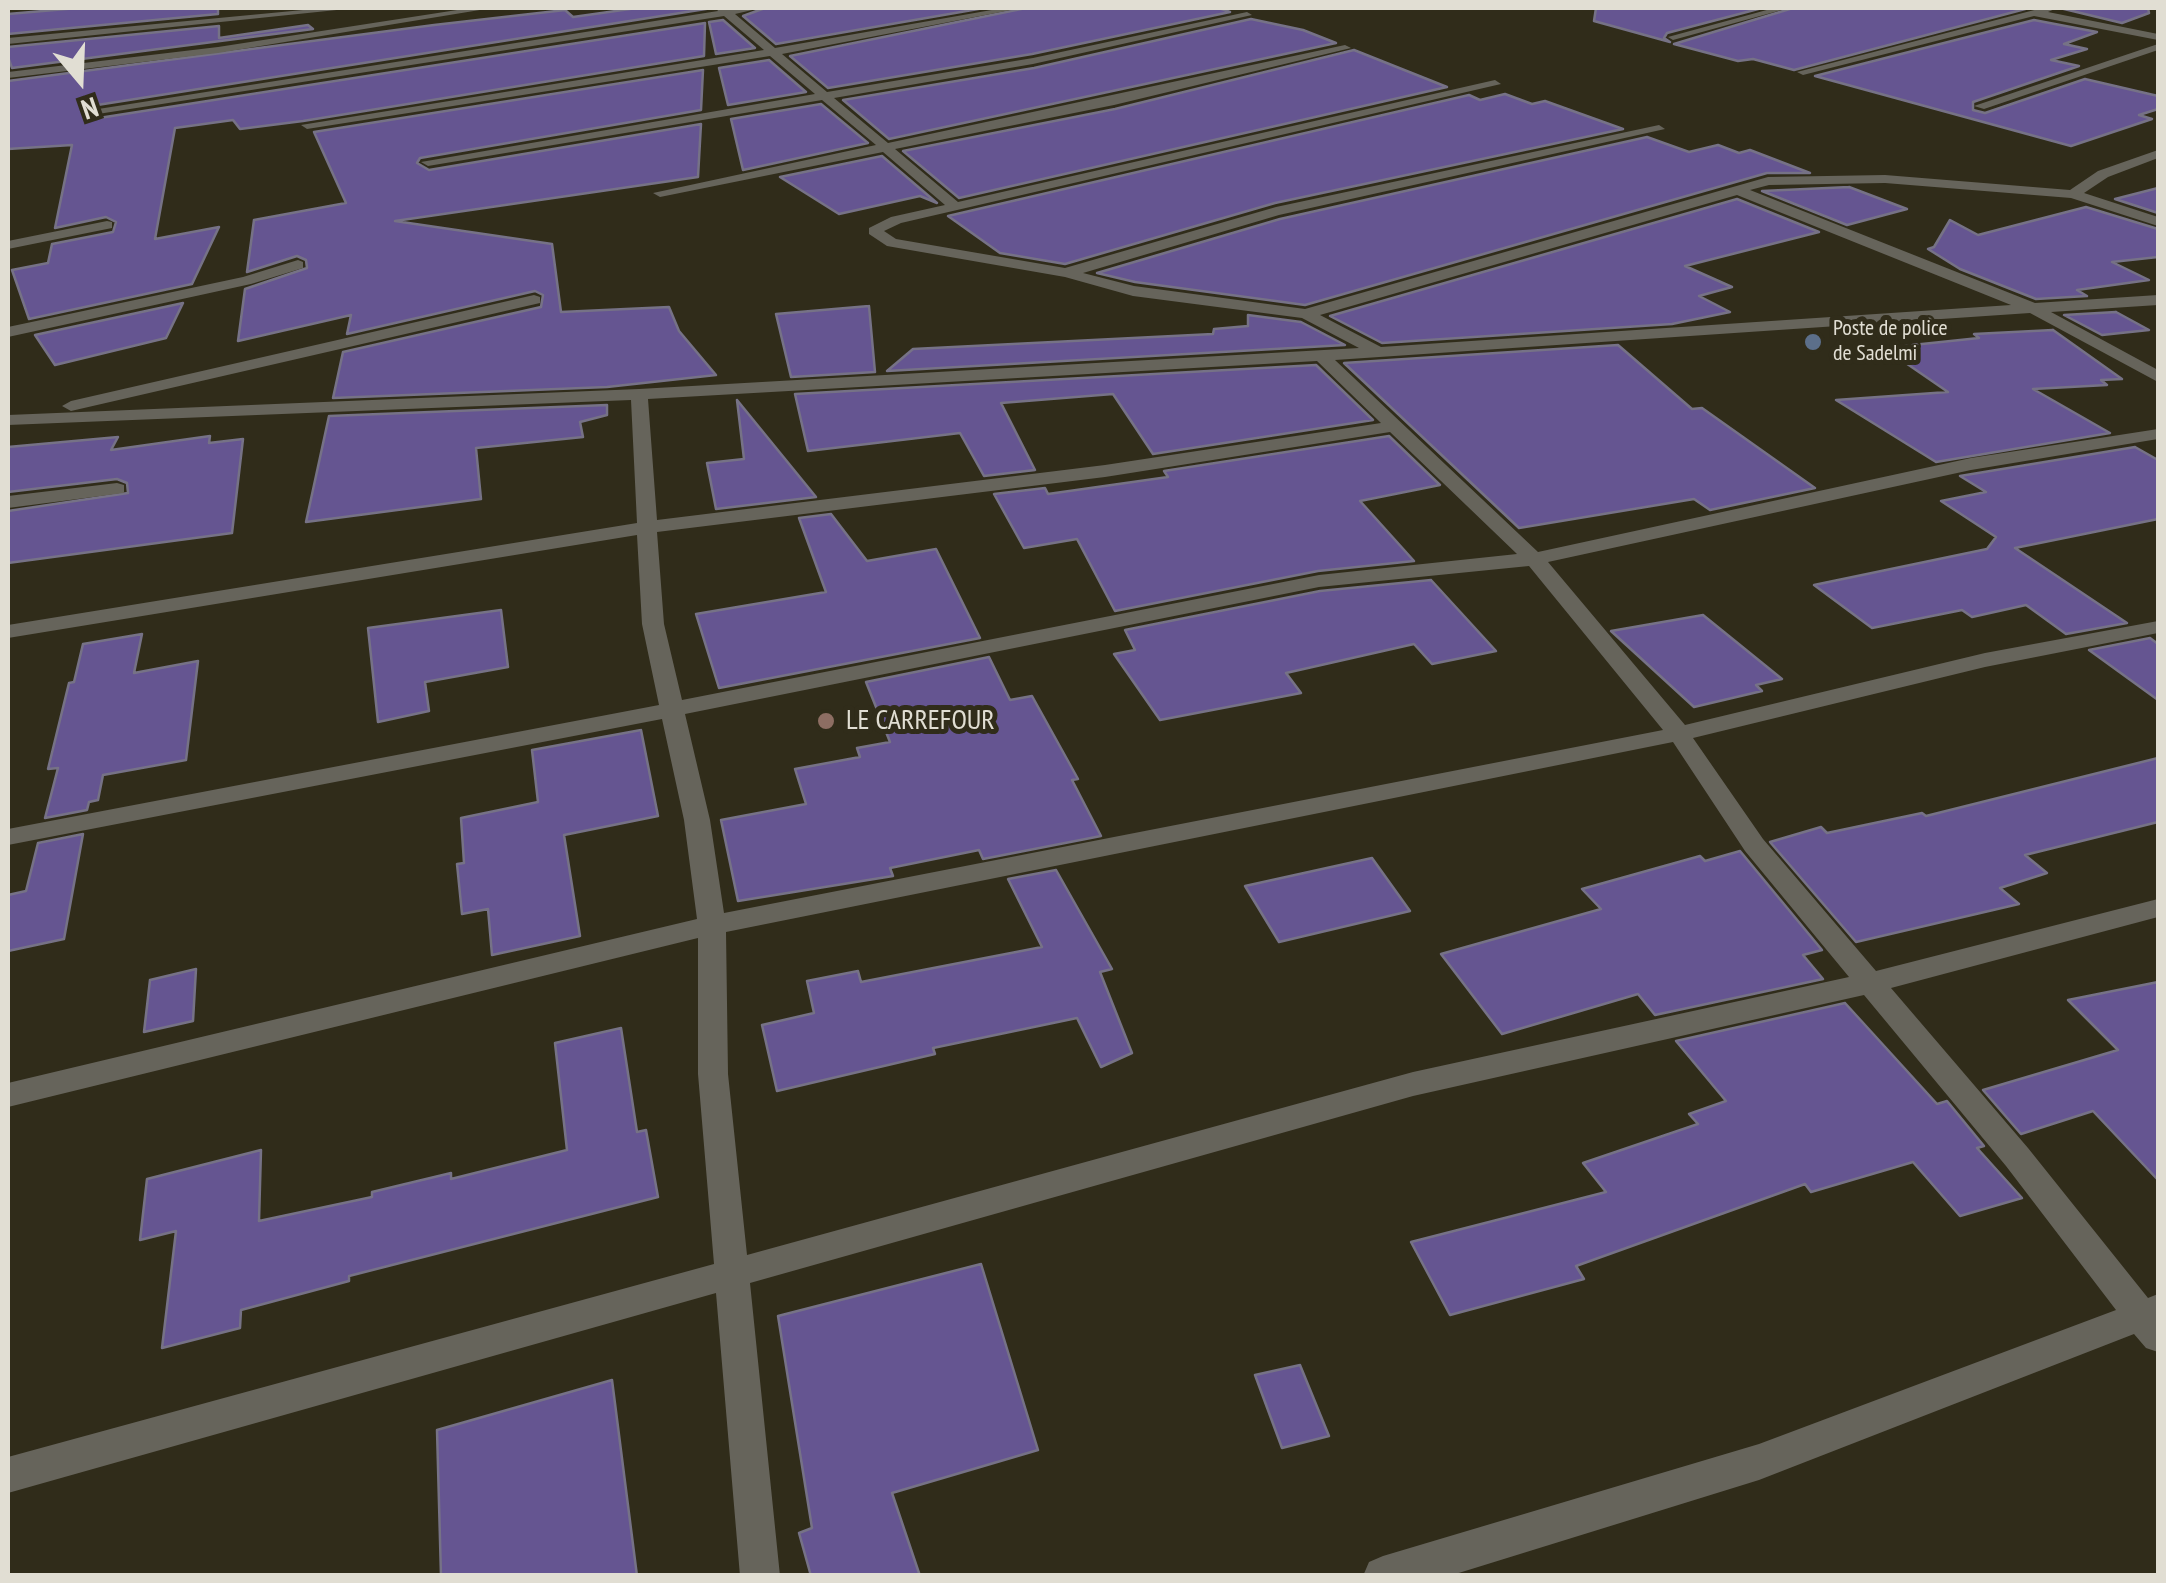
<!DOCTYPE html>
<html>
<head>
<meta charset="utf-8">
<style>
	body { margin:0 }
	#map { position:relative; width:2166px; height:1583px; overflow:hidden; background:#302c1a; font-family:"PT Sans Narrow",sans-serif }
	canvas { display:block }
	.frame { position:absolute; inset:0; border:10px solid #e1ded3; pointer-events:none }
	.north { position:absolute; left:30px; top:30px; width:100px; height:100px; -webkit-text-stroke:8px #302c1a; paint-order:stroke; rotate:161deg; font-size:28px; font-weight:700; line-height:40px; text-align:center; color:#e1ded3 }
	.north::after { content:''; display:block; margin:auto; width:35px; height:45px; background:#e1ded3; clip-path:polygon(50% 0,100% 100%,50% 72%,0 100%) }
</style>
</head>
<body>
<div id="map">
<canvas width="2166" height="1583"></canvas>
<div class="frame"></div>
<div class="north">N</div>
</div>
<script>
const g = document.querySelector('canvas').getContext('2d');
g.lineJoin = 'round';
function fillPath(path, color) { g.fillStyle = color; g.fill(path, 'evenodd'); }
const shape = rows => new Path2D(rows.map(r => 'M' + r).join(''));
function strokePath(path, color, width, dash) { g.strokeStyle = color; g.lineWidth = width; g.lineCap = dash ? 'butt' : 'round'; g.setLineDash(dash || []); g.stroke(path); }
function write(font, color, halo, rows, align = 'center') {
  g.font = font + ' "PT Sans Narrow",sans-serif'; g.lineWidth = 10; g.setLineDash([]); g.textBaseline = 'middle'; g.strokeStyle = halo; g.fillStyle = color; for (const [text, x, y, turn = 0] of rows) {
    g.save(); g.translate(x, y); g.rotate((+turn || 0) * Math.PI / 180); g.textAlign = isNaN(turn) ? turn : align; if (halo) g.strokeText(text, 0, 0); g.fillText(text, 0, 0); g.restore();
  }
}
const building = shape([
	[78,8,218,8,218,14,8,34,8,14,78,8],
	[637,8,712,8,91,106,88,111,99,118,705,23,704,56,303,121,240,129,233,120,175,128,155,239,219,227,192,284,29,319,12,270,48,263,52,244,113,232,116,222,106,217,55,228,72,145,8,149,8,81,434,25,565,10,573,17,637,8],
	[765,8,984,8,776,44,743,16,765,8],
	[1026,8,1219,8,1230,12,1032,54,828,88,790,56,1026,8],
	[1596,8,1762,8,1667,33,1664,38,1670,42,1594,21,1596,8],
	[1793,8,2029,8,1794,70,1753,59,1738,61,1674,44,1793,8],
	[2060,8,2148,8,2149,13,2122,23,2060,8],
	[1251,19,1303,30,1336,43,889,139,843,100,1034,68,1251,19],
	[723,20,755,48,716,54,709,22,723,20],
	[2034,20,2097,32,2064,44,2087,49,2051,60,2079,66,1973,102,1973,110,1985,113,2085,79,2158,96,2158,109,2139,115,2152,119,2071,146,1815,76,2034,20],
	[308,25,313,29,12,68,8,57,8,47,219,26,219,38,308,25],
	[1354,50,1447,87,959,198,903,151,1115,109,1354,50],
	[769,60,806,92,728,105,719,68,769,60],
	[703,70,701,110,420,158,417,163,429,170,701,124,698,177,395,221,552,244,561,312,669,307,679,331,716,375,607,387,333,398,343,352,541,307,543,295,535,291,347,334,351,315,238,341,245,289,307,268,306,260,297,256,247,272,254,220,346,203,314,132,703,70],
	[1505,94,1532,104,1545,101,1623,129,1275,203,1065,264,1000,253,948,216,1469,95,1480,100,1505,94],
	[821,104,868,143,743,170,731,119,821,104],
	[1647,137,1689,152,1718,145,1739,153,1750,150,1810,173,1767,173,1305,305,1135,282,1097,273,1280,219,1647,137],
	[882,156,937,203,920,196,839,214,780,177,882,156],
	[1849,187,1907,209,1847,225,1762,191,1849,187],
	[2158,188,2158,213,2115,199,2158,188],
	[1737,199,1819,232,1685,266,1732,287,1699,296,1730,312,1672,324,1382,343,1330,316,1737,199],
	[2086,207,2158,229,2158,257,2112,262,2149,280,2077,290,2087,296,2036,299,1960,269,1928,249,1934,247,1950,220,1978,235,2086,207],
	[183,303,166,338,55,365,35,335,183,303],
	[869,306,875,372,791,377,776,314,869,306],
	[2116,312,2149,330,2102,335,2064,315,2116,312],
	[1248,315,1301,322,1345,345,887,371,913,349,1213,334,1214,329,1248,326,1248,315],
	[2053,330,2122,379,2101,380,2107,385,2033,389,2110,433,1936,462,1836,400,1948,392,1884,348,1979,338,1974,334,2053,330],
	[1618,345,1692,409,1702,408,1815,488,1710,510,1694,499,1519,528,1344,363,1618,345],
	[1316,365,1373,420,1153,454,1113,394,1001,403,1035,470,984,476,960,433,808,451,795,394,1316,365],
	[737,400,816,497,716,509,707,463,744,459,737,400],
	[607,405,607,415,580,422,583,437,476,448,481,499,306,522,329,416,607,405],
	[210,436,209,443,243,439,232,533,8,563,8,511,128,493,127,483,117,479,8,492,8,447,118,437,111,450,210,436],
	[1389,436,1440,485,1360,501,1414,561,1318,571,1115,611,1077,539,1024,548,994,494,1045,488,1048,494,1168,477,1164,471,1389,436],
	[2135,447,2158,460,2158,519,2015,548,2127,623,2066,634,2026,605,1972,617,1962,610,1872,628,1814,585,1987,549,1996,537,1941,501,1986,492,1960,476,2135,447],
	[831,514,867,561,936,549,980,638,719,688,696,614,826,592,799,518,831,514],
	[1431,580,1496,651,1432,664,1414,644,1286,673,1301,693,1160,720,1114,654,1135,650,1125,630,1320,591,1431,580],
	[501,610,508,667,425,682,429,711,378,722,368,628,501,610],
	[1703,615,1782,679,1756,685,1762,691,1694,707,1611,631,1703,615],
	[142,634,134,673,198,661,186,760,103,775,98,800,89,802,87,810,45,818,58,768,48,769,69,683,74,682,83,644,142,634],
	[2150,638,2158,644,2158,700,2089,650,2150,638],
	[989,657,1010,700,1032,696,1078,779,1072,780,1101,836,983,859,979,850,890,868,893,876,738,901,721,820,806,804,795,769,860,757,857,748,890,742,866,682,989,657],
	[641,730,658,816,564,835,580,936,492,955,488,909,462,914,457,864,464,863,461,818,538,802,532,750,641,730],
	[2158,758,2158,822,2025,855,2047,873,2000,888,2019,904,1856,942,1770,842,1821,827,1827,833,1922,813,1926,816,2158,758],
	[83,834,64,939,8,951,8,895,26,891,38,843,83,834],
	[1740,851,1822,950,1803,955,1823,979,1655,1015,1638,994,1502,1034,1441,954,1601,909,1582,889,1700,856,1705,861,1740,851],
	[1372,858,1410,911,1279,942,1245,886,1372,858],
	[1056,870,1112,969,1100,972,1132,1053,1101,1067,1077,1018,933,1048,935,1054,777,1091,762,1025,814,1013,807,981,858,971,861,982,1042,947,1008,879,1056,870],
	[196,969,193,1021,144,1032,150,980,196,969],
	[2158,982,2158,1180,2093,1111,2021,1134,1983,1090,2118,1050,2068,1000,2158,982],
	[1845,1003,1937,1104,1947,1101,1984,1146,1977,1148,2022,1198,1960,1216,1913,1162,1811,1192,1805,1184,1576,1266,1584,1279,1450,1315,1411,1242,1606,1192,1583,1163,1698,1124,1689,1114,1726,1101,1676,1041,1845,1003],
	[621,1028,637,1132,646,1130,658,1197,349,1276,349,1281,241,1310,240,1328,162,1348,176,1231,140,1240,147,1179,261,1150,259,1221,372,1197,372,1192,451,1173,451,1179,567,1150,555,1043,621,1028],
	[981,1264,1038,1450,892,1493,920,1576,811,1576,799,1533,812,1528,778,1316,981,1264],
	[1300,1365,1329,1436,1282,1448,1255,1375,1300,1365],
	[612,1380,637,1576,441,1576,437,1430,612,1380]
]);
fillPath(building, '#655591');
strokePath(building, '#767286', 2.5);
fillPath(shape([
	[324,8,356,8,8,44,8,38,324,8],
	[470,8,492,8,218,53,8,78,8,72,218,47,470,8],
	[716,8,761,8,735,14,775,48,1003,8,1022,8,782,54,827,92,1033,58,1247,12,1252,15,1033,64,834,98,888,143,1345,45,1351,48,1114,105,895,149,958,202,1495,80,1501,84,901,223,884,231,896,239,1065,268,1276,207,1659,125,1665,129,1279,215,1083,273,1134,286,1305,309,1768,177,1885,175,2070,190,2098,171,2158,150,2158,158,2108,177,2084,193,2158,217,2158,226,2071,198,1885,183,1769,185,1750,190,2035,303,2158,295,2158,305,2051,312,2158,370,2158,382,2030,313,1335,360,1538,552,1971,458,2158,429,2158,439,1971,470,1548,562,1685,725,1985,653,2158,621,2158,633,1985,667,1693,738,1763,839,1876,971,2158,899,2158,917,1891,988,2028,1148,2148,1298,2158,1294,2158,1352,2146,1348,2134,1334,1759,1480,1449,1576,1363,1576,1369,1562,1383,1556,1759,1444,2116,1310,2006,1166,1864,995,1413,1096,750,1283,780,1576,740,1576,716,1293,8,1493,8,1457,714,1264,698,1074,698,938,8,1107,8,1083,697,919,684,820,662,719,8,845,8,829,659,705,642,624,637,535,8,638,8,625,637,523,631,400,8,425,8,415,639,389,1359,348,1302,318,1133,296,1065,277,887,246,869,234,869,228,891,217,945,205,883,152,660,197,653,193,876,145,822,100,428,166,421,162,815,94,770,56,307,129,301,125,764,50,724,16,98,114,92,110,718,11,716,8],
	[1737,195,2011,305,1381,347,1320,315,1737,195],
	[1317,361,1381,423,1105,465,657,520,648,399,1317,361],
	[1390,432,1517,554,1319,575,682,700,664,624,657,532,1105,477,1390,432],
	[1529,566,1663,730,724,913,710,820,685,714,1319,587,1529,566],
	[1673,742,1745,851,1849,977,1413,1072,747,1255,728,1074,726,932,1673,742],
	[1774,8,1789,8,1673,40,1668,37,1774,8],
	[2042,8,2057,8,2048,12,2158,34,2158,40,2034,16,1803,75,1797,72,2042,8],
	[2158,44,2158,50,1984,109,1974,106,2158,44],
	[107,221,112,222,112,228,8,249,8,241,107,221],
	[298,260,303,262,303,268,251,284,8,337,8,327,243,277,298,260],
	[534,295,540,297,540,303,71,411,62,406,71,401,534,295],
	[117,483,124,485,124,493,8,508,8,496,117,483]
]), '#66645b');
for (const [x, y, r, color] of [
	[1813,342,10,"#5c6f8a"],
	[826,721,10,"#8d6e63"]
]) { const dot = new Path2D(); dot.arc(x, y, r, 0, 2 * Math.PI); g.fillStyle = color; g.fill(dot); strokePath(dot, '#302c1a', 4); }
write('22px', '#e1ded3', '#302c1a', [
	["Poste de police",1833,329],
	["de Sadelmi",1833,354]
], 'left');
write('28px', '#e1ded3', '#302c1a', [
	["LE CARREFOUR",846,721]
], 'left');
</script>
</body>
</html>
